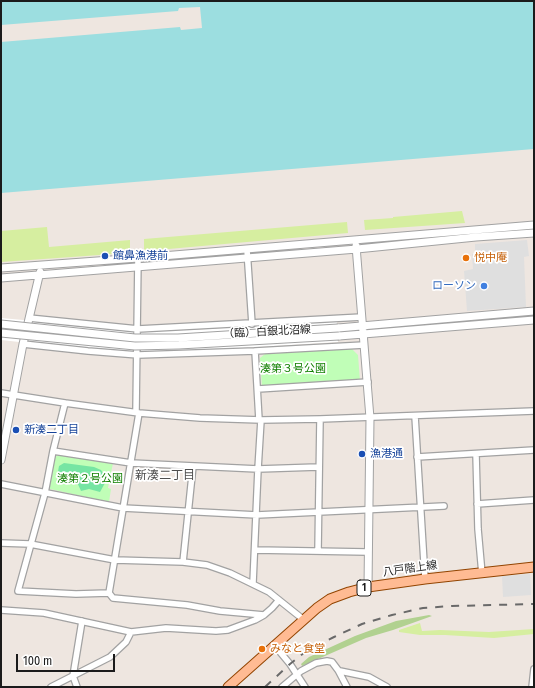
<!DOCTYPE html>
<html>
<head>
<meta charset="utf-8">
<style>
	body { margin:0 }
	#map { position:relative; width:535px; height:688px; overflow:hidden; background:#eee6e0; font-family:"Fira Sans Condensed",sans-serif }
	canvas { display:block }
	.frame { position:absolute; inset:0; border:2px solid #1b1b1b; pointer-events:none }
	.scale { position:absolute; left:16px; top:654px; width:99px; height:18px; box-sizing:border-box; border:2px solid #1b1b1b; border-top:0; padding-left:5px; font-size:12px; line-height:14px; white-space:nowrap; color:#1b1b1b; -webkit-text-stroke:3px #fff; paint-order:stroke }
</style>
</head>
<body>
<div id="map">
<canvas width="535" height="688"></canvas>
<div class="frame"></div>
<div class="scale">100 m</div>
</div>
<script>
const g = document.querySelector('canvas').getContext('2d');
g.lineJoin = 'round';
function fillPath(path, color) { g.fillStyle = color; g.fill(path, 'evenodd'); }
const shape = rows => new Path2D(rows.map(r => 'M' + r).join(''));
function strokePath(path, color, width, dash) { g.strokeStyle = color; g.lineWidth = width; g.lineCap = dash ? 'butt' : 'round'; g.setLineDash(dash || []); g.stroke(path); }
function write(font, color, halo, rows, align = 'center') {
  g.font = font + ' "Fira Sans Condensed","Noto Sans JP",sans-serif'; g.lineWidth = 3.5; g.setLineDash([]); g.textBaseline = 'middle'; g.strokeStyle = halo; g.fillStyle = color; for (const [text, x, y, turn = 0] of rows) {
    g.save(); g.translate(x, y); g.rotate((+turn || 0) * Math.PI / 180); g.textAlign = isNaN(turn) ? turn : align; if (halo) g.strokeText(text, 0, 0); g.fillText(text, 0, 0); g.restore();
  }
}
fillPath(shape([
	[462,211,465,223,365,230,364,220,393,218,393,217],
	[347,222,348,233,146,251,144,249,144,239],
	[47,227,49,247,130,240,130,251,128,253,1,262,1,231],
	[420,623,422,631,440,630,489,632,534,629,534,634,494,638,445,635,420,635,399,632,399,630]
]), '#d6eea0');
fillPath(shape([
	[429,615,432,616,393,630,366,638,302,666,301,664,309,657,355,636,396,621]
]), '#b1d190');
fillPath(shape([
	[352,349,358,355,360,381,262,387,260,358,265,354],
	[58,455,113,463,108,488,111,489,109,502,50,489,49,486,55,457]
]), '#c0feb7');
fillPath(shape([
	[64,463,94,467,101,470,108,481,105,483,100,492,89,489,81,491,77,482,64,480,60,482,57,477,59,466]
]), '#76e5a3');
fillPath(shape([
	[527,240,529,256,524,257,526,307,467,311,464,271,473,269,472,254,475,253,475,244],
	[530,574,531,595,503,597,502,576]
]), '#dfdfdf');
fillPath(shape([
	[1,1,534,1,534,149,1,193,1,42,180,27,181,30,202,28,200,7,179,8,178,11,1,25]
]), '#9cdee0');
fillPath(shape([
	[1,318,135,330,192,330,337,321,338,342,177,352,127,352,92,350,1,340]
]), '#fff');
const minor = shape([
	[247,250,252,324],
	[29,318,138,329,362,317],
	[23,344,88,351,138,355,255,351,364,345],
	[255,351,259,420],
	[258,389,368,382],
	[1,393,65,403,139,413,200,418,261,420,320,419,534,411],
	[136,412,138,258],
	[139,413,109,593,113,598,187,605,220,611,264,615,272,608,279,600],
	[415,416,425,579],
	[53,451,65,403],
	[476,454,478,529,482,574],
	[417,457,534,450],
	[1,484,123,508,257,515,444,506],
	[477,504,534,500],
	[1,543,30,544,115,560,183,562,207,565,230,573,269,592,304,620],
	[255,550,367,552],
	[318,551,320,419],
	[183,562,193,466],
	[253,583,258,469,261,420],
	[109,593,76,594,18,591,45,493,53,451,131,463,258,469,318,467],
	[1,610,44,613,131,632,166,628,216,631,228,630,255,620,264,615],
	[275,646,290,664,305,687],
	[340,671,369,677,387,687],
	[51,687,110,657,126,642,131,632],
	[77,687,73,676,82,621],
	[282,687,301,671,316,663,327,661,332,662,338,670,347,687],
	[532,687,534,669]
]);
const tertiary = shape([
	[356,246,370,418,368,587],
	[1,268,138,258,534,225],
	[1,278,357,249,476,237,534,233],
	[338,328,534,311],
	[339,336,534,320],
	[1,460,23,344,40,272]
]);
const primary = shape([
	[228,687,317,608,330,599,349,592,368,587,425,579,534,567]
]);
strokePath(minor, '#a2a2a2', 8);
strokePath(tertiary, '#a2a2a2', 9);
strokePath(primary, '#924400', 11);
strokePath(minor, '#fff', 5.5);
strokePath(tertiary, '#fff', 7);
strokePath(primary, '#ffbb93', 9);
strokePath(shape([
	[265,687,290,664,305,652,334,637,362,624,392,615,423,608,452,606,534,604]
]), '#696969', 2, [8, 8]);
const tertiaryBridge = shape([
	[1,324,135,338,178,338,338,328],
	[1,333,135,346,179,345,339,336]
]);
strokePath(tertiaryBridge, '#a2a2a2', 9, []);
strokePath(tertiaryBridge, '#fff', 7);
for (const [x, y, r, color] of [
	[105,256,4,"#1a4fb4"],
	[466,258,4,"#e8710a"],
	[484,286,4,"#3f7fe0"],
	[16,430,4,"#1a4fb4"],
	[362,454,4,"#1a4fb4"],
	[262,649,4,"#e8710a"]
]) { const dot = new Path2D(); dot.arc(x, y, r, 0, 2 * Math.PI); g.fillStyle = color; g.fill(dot); strokePath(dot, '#fff', 1.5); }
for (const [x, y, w] of [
	[364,588,14]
]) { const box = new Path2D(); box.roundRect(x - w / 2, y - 8, w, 16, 3); g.fillStyle = '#fff'; g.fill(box); strokePath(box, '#1b1b1b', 1); }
write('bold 10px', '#1b1b1b', null, [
	["1",364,588]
]);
write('11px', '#164399', '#fff', [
	["館鼻漁港前",113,256],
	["新湊二丁目",24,430],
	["漁港通",370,454]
], 'left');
write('11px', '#c56008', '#fff', [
	["悦中庵",474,258],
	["みなと食堂",270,649]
], 'left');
write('11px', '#366cbe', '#fff', [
	["ローソン",476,286]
], 'right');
write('11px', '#1b1b1b', '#fff', [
	["（臨）白銀北沼線",267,332,-3],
	["八戸階上線",410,569,-8]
]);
write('11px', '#128002', '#fff', [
	["湊第３号公園",293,369],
	["湊第２号公園",90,479]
]);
write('12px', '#4e4e4e', '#fff', [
	["新湊二丁目",165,476]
]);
</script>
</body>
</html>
